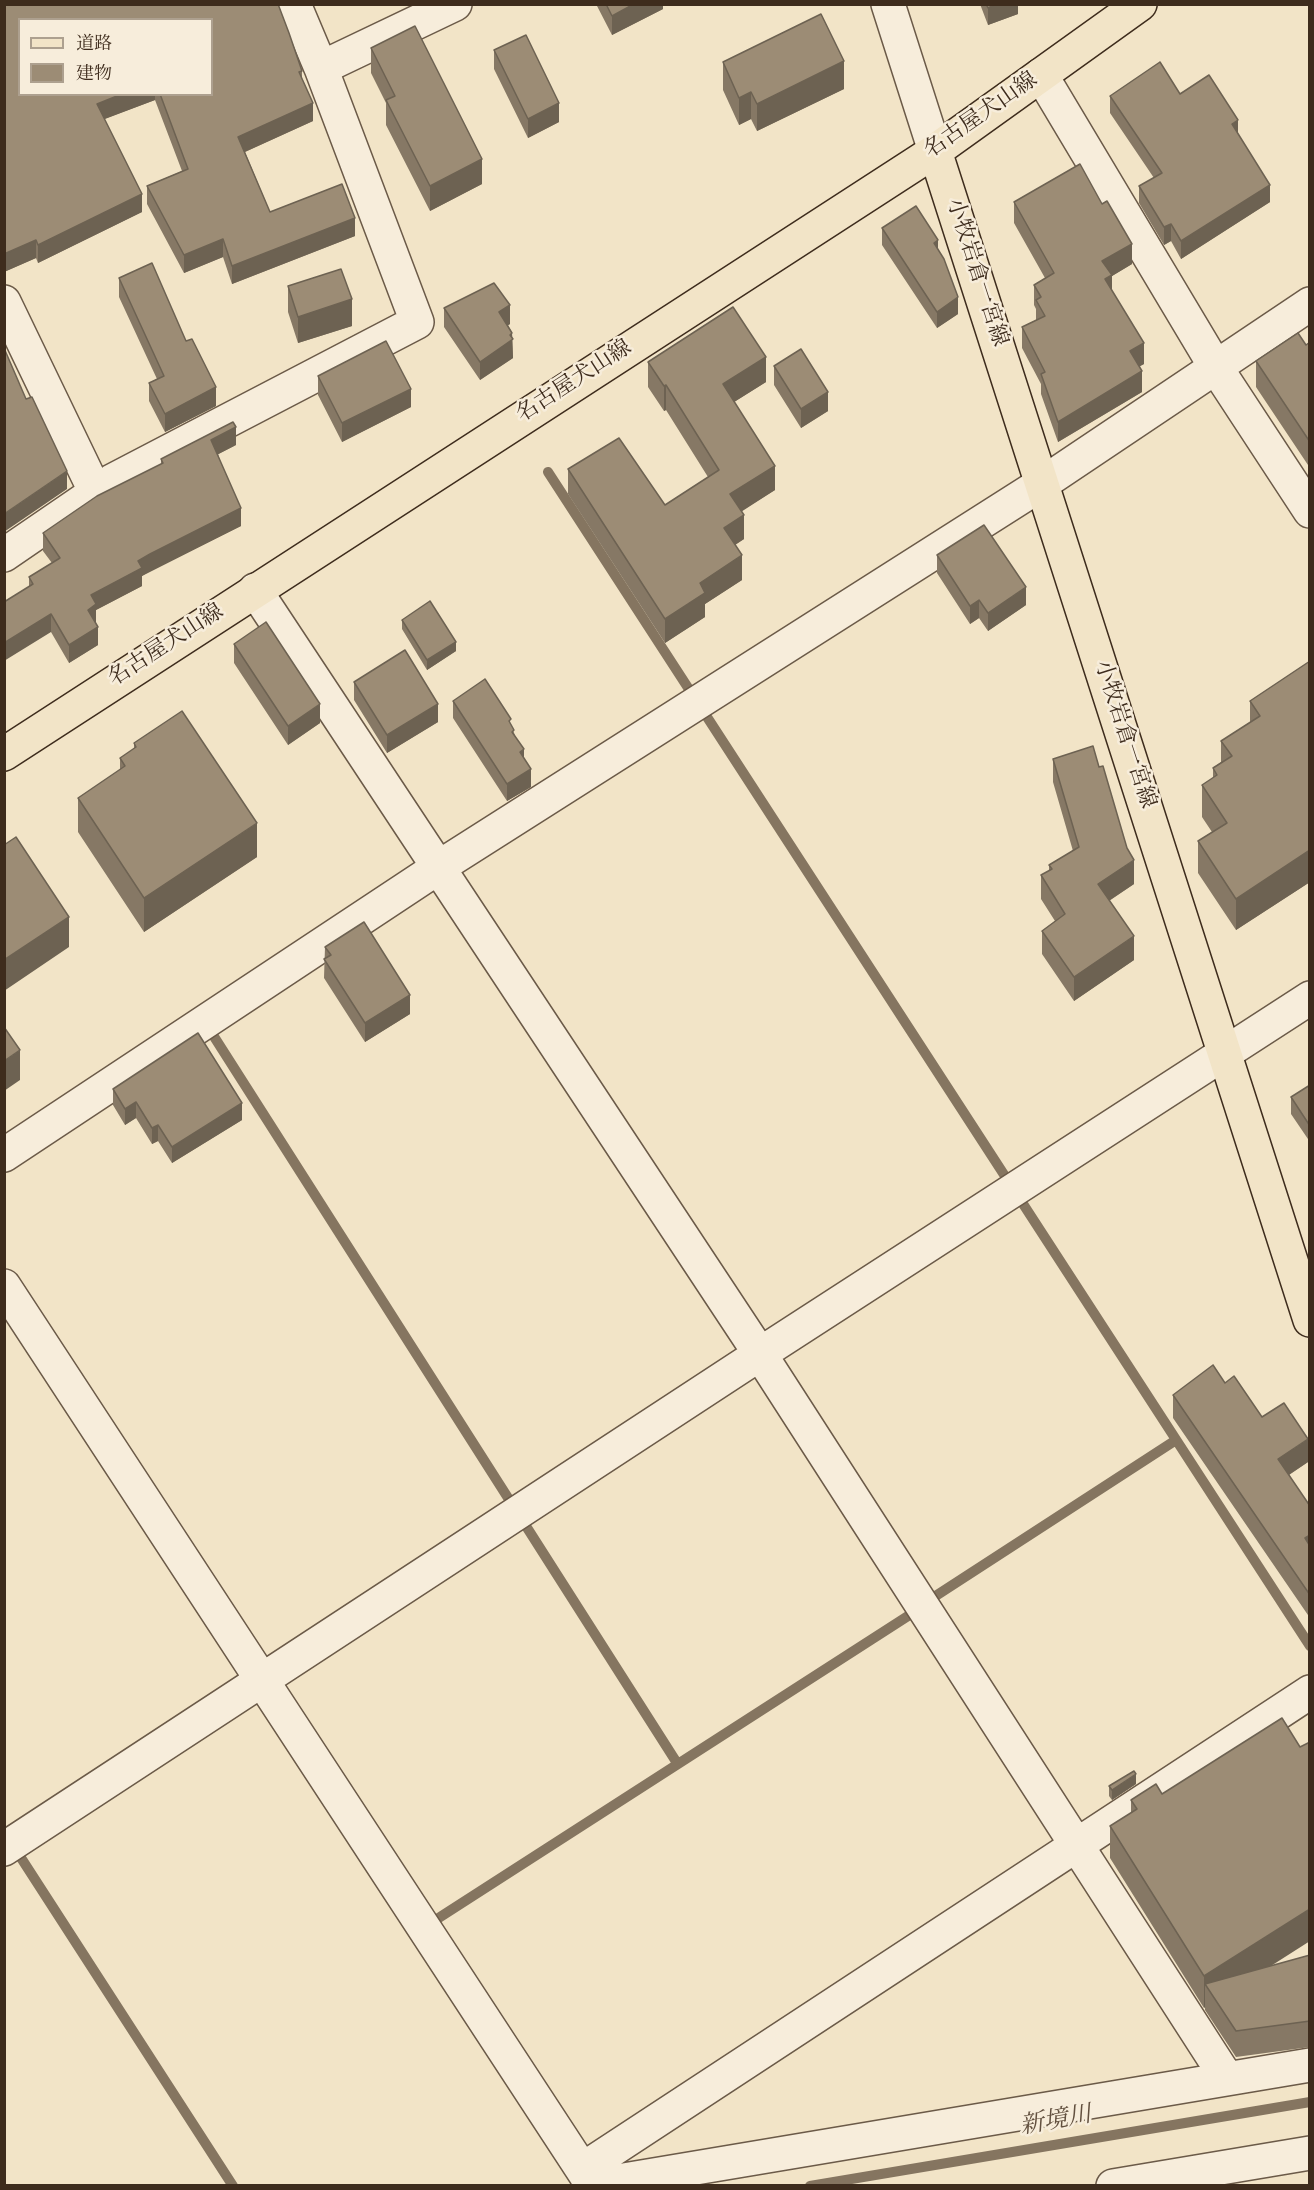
<!DOCTYPE html>
<html>
<head>
<meta charset="utf-8">
<style>
	body { margin:0 }
	#map { position:relative; width:1314px; height:2190px; overflow:hidden; background:#f2e4c7; font-family:"Sorts Mill Goudy","Noto Serif JP",serif }
	canvas { display:block }
	.frame { position:absolute; inset:0; border:6px solid #3e2c1d; pointer-events:none }
	.legend { position:absolute; left:18px; top:18px; width:195px; height:78px; box-sizing:border-box; background:#f7eddb; border:2px solid #ada08f; margin:0; padding:8px 10px; list-style:none; font-size:18px; color:#3e2c1d }
	.legend li { display:flex; align-items:center; gap:12px; height:30px }
	.legend b { width:30px; border:2px solid #ada08f }
</style>
</head>
<body>
<div id="map">
<canvas width="1314" height="2190"></canvas>
<div class="frame"></div>
<ul class="legend">
<li><b style="height:8px;background:#f2e4c7"></b>道路</li>
<li><b style="height:16px;background:#9c8c75"></b>建物</li>
</ul>
</div>
<script>
const g = document.querySelector('canvas').getContext('2d');
g.lineJoin = 'round';
const shape = rows => new Path2D(rows.map(r => 'M' + r).join(''));
function strokePath(path, color, width, dash) { g.strokeStyle = color; g.lineWidth = width; g.lineCap = dash ? 'butt' : 'round'; g.setLineDash(dash || []); g.stroke(path); }
function fillPath(path, color) { g.fillStyle = color; g.fill(path, 'evenodd'); }
function write(font, color, halo, rows, align = 'center') {
  g.font = font + ' "Sorts Mill Goudy","Noto Serif JP",serif'; g.lineWidth = 5; g.setLineDash([]); g.textBaseline = 'middle'; g.strokeStyle = halo; g.fillStyle = color; for (const [text, x, y, turn = 0] of rows) {
    g.save(); g.translate(x, y); g.rotate((+turn || 0) * Math.PI / 180); g.textAlign = isNaN(turn) ? turn : align; if (halo) g.strokeText(text, 0, 0); g.fillText(text, 0, 0); g.restore();
  }
}
strokePath(shape([
	[548,472,1310,1646],
	[213,1035,677,1763],
	[934,1597,1176,1440],
	[14,1847,233,2186],
	[437,1919,908,1616],
	[810,2186,1310,2102]
]), '#857560', 10);
const minor = shape([
	[888,4,935,151],
	[321,68,455,4],
	[1041,75,1215,366,1310,511],
	[4,302,96,493],
	[4,555,112,481,417,322,321,68,294,4],
	[255,590,760,1354,1226,2077],
	[4,1155,439,867,1043,483,1310,304],
	[4,1286,593,2186],
	[4,1849,760,1354,1310,998],
	[583,2169,1310,1692],
	[588,2186,1310,2065],
	[1113,2186,1310,2153]
]);
const major = shape([
	[935,151,1310,1320],
	[4,754,935,151,1140,4]
]);
strokePath(minor, '#6b5a48', 36);
strokePath(major, '#3e2c1d', 36);
strokePath(minor, '#f7eddb', 33);
strokePath(major, '#f2e4c7', 33);
fillPath(shape([
	[4,4,278,4,289,33,302,71,302,79,313,103,313,121,245,152,270,212,342,184,355,218,355,236,232,284,223,257,184,273,147,204,147,186,182,171,155,100,104,119,142,194,142,212,38,263,36,258,4,272],
	[20,20,212,20,212,94,20,94],
	[596,4,663,4,663,9,612,35],
	[980,4,1018,4,1018,14,988,25],
	[371,48,482,184,430,211,386,125,386,103,371,73],
	[494,50,559,122,528,138,494,69],
	[723,62,844,89,757,131,751,119,739,125,723,90],
	[1180,94,1238,135,1270,202,1181,259,1171,241,1164,245,1139,203,1139,186,1154,178,1110,113,1110,96],
	[1014,202,1132,264,1112,276,1112,291,1144,364,1139,366,1142,392,1058,442,1041,394,1041,384,1022,348,1022,327,1036,320,1036,309,1034,305,1034,285,1045,278,1014,223],
	[882,228,938,249,958,314,937,328,882,245],
	[119,278,216,406,165,432,149,401,149,383,157,379,119,297],
	[288,286,352,326,298,343,288,312],
	[444,308,510,324,508,325,512,333,513,358,480,380,444,327],
	[1310,342,1310,468,1256,387,1256,361,1306,345],
	[648,362,766,382,734,402,775,490,741,511,744,539,735,545,742,580,705,604,705,617,665,643,568,494,568,469,665,505,708,477,666,410,664,411,648,387],
	[774,366,828,411,801,428,774,385],
	[318,376,411,407,342,442,318,395],
	[236,445,218,454,241,526,150,571,142,576,142,586,96,610,96,622,95,623,98,645,69,663,51,632,29,587,29,577,52,563,43,551,43,533,161,464,161,459],
	[937,555,1026,605,988,631,979,618,970,624,937,573],
	[402,620,456,651,427,670,402,629],
	[234,644,320,723,288,745,234,663],
	[1310,661,1310,882,1236,930,1198,873,1198,841,1212,832,1202,817,1202,785,1213,778,1213,768,1221,762,1221,741,1250,722,1250,701],
	[354,682,438,722,387,753,354,700],
	[453,701,511,725,524,759,531,787,507,801,453,718],
	[134,743,257,857,144,932,78,832,78,798,120,770,120,758,134,749],
	[1053,759,1134,884,1109,901,1134,960,1074,1001,1042,954,1042,931,1055,921,1041,899,1041,875,1049,871,1049,865,1073,851,1053,782],
	[325,947,410,1014,365,1042,324,978],
	[1310,1085,1310,1142,1291,1114,1291,1097],
	[113,1089,242,1120,172,1163,158,1141,152,1144,136,1118,125,1125,113,1105],
	[1225,1383,1308,1462,1289,1475,1310,1506,1310,1618,1173,1418,1173,1395],
	[1136,1784,1112,1800,1109,1796,1109,1786],
	[1131,1800,1271,1966,1310,1955,1310,2047,1236,2057,1205,2010,1205,2007,1204,2008,1110,1858,1110,1826,1131,1813]
]), '#867865');
fillPath(shape([
	[634,4,663,4,663,9,612,35,612,16],
	[996,4,1018,4,1018,14,988,25,988,8],
	[844,61,844,89,757,131,757,104],
	[751,92,751,119,739,125,739,98],
	[122,94,155,94,155,100,97,122,97,104],
	[313,103,313,121,238,155,238,137],
	[559,103,559,122,528,138,528,119],
	[1238,120,1238,137,1232,124],
	[482,159,482,184,430,211,430,186],
	[1270,185,1270,202,1181,259,1181,241],
	[142,194,142,212,38,263,38,245],
	[355,218,355,236,232,284,232,266],
	[1171,224,1171,241,1164,245,1164,227],
	[223,239,223,257,184,273,184,255],
	[36,240,36,258,4,272,4,254],
	[938,240,938,257,934,243],
	[1132,244,1132,264,1112,276,1112,296,1105,300,1102,261],
	[958,297,958,314,937,328,937,312],
	[352,299,352,326,298,343,298,317],
	[510,305,510,324,499,331,499,312],
	[512,333,513,358,480,380,480,362],
	[1144,343,1144,364,1130,372,1130,351],
	[766,357,766,382,723,409,723,384],
	[1142,371,1142,392,1058,442,1058,422],
	[666,385,666,410,664,411,664,386],
	[216,387,216,406,165,432,165,414],
	[411,389,411,407,342,442,342,423],
	[828,392,828,411,801,428,801,409],
	[236,427,236,445,211,458,211,440],
	[775,466,775,490,730,519,730,494],
	[67,471,67,489,4,532,4,514],
	[241,508,241,526,142,576,142,586,96,610,96,622,88,628,88,610,91,595,138,561,150,554],
	[744,515,744,539,724,552,724,528],
	[742,555,742,580,705,604,705,617,665,643,665,619,700,583],
	[1026,587,1026,605,988,631,988,613],
	[979,600,979,618,970,624,970,606],
	[51,614,51,632,4,661,4,643],
	[98,627,98,645,69,663,69,645],
	[456,642,456,651,427,670,427,660],
	[320,704,320,723,288,745,288,726],
	[438,704,438,722,387,753,387,735],
	[524,749,524,767,520,752],
	[531,769,531,787,507,801,507,784],
	[257,823,257,857,144,932,144,898],
	[1310,850,1310,882,1236,930,1236,899],
	[1134,860,1134,884,1098,908,1098,884],
	[69,917,69,947,4,991,4,960],
	[1134,936,1134,960,1074,1001,1074,977],
	[410,995,410,1014,365,1042,365,1023],
	[20,1050,20,1080,4,1091,4,1061],
	[136,1102,136,1118,125,1125,125,1109],
	[242,1103,242,1120,172,1163,172,1147],
	[158,1125,158,1141,152,1144,152,1128],
	[1308,1439,1308,1462,1278,1482,1278,1459],
	[1310,1535,1310,1558,1305,1538],
	[1136,1774,1136,1784,1112,1800,1112,1790],
	[1310,1909,1310,1941,1216,2001,1205,1984,1205,2007,1204,2008,1204,1976]
]), '#6d6252');
const building = shape([
	[4,4,278,4,289,33,302,71,299,72,313,103,238,137,270,212,342,184,355,218,232,266,223,239,184,255,147,186,188,169,160,94,212,94,212,20,20,20,20,94,122,94,97,104,142,194,38,245,36,240,4,254,4,4],
	[606,4,634,4,612,16,606,4],
	[986,4,996,4,988,8,986,4],
	[821,14,844,61,757,104,751,92,739,98,723,62,821,14],
	[415,26,482,159,430,186,386,100,395,96,371,48,415,26],
	[526,35,559,103,528,119,494,50,526,35],
	[1160,62,1180,94,1209,75,1238,120,1232,124,1270,185,1181,241,1171,224,1164,227,1139,186,1162,173,1110,96,1160,62],
	[1080,164,1102,204,1107,201,1132,244,1102,261,1112,275,1105,279,1144,343,1130,351,1142,371,1058,422,1041,374,1045,372,1022,327,1045,316,1036,300,1041,297,1034,285,1054,273,1014,202,1080,164],
	[916,206,938,240,934,243,944,259,958,297,937,312,882,228,916,206],
	[152,263,186,341,192,339,216,387,165,414,149,383,164,376,119,278,152,263],
	[341,269,352,299,298,317,288,286,341,269],
	[494,283,510,305,499,312,512,333,510,335,513,339,480,362,444,308,494,283],
	[733,307,766,357,723,384,775,466,730,494,744,515,724,528,742,555,700,583,705,593,665,619,568,469,619,438,665,505,719,470,666,385,664,386,648,362,733,307],
	[1298,333,1306,345,1310,342,1310,442,1256,361,1298,333],
	[386,341,411,389,342,423,318,376,386,341],
	[4,348,26,399,32,397,67,471,4,514,4,348],
	[801,349,828,392,801,409,774,366,801,349],
	[233,422,236,427,211,440,241,508,150,554,138,561,142,568,91,595,96,604,88,610,98,627,69,645,51,614,4,643,4,602,33,584,29,577,60,558,43,533,97,496,163,463,161,459,233,422],
	[984,525,1026,587,988,613,979,600,970,606,937,555,984,525],
	[430,601,456,642,427,660,402,620,430,601],
	[266,622,320,704,288,726,234,644,266,622],
	[405,650,438,704,387,735,354,682,405,650],
	[1310,661,1310,850,1236,899,1198,841,1227,823,1202,785,1217,775,1213,768,1232,756,1221,741,1260,716,1250,701,1310,661],
	[485,679,511,719,509,721,514,730,512,732,524,749,520,752,531,769,507,784,453,701,485,679],
	[182,711,257,823,144,898,78,798,125,766,120,758,136,747,134,743,182,711],
	[1093,746,1099,767,1103,766,1127,848,1134,860,1098,884,1134,936,1074,977,1042,931,1065,914,1041,875,1052,869,1049,865,1079,847,1053,759,1093,746],
	[16,837,69,917,4,960,4,845,16,837],
	[364,922,410,995,365,1023,324,959,331,955,325,947,364,922],
	[4,1027,20,1050,4,1061,4,1027],
	[198,1033,242,1103,172,1147,158,1125,152,1128,136,1102,125,1109,113,1089,198,1033],
	[1310,1085,1310,1126,1291,1097,1310,1085],
	[1213,1365,1225,1383,1234,1376,1262,1417,1284,1403,1308,1439,1278,1459,1310,1506,1310,1535,1305,1538,1310,1546,1310,1595,1173,1395,1213,1365],
	[1282,1718,1300,1747,1310,1742,1310,1909,1204,1976,1110,1826,1137,1809,1131,1800,1156,1784,1162,1794,1282,1718],
	[1134,1771,1136,1774,1112,1790,1109,1786,1134,1771],
	[1310,1955,1310,2021,1236,2031,1205,1984,1310,1955]
]);
fillPath(building, '#9c8c75');
strokePath(building, '#6d6252', 1.5);
write('22px', '#3e2c1d', '#f7eddb', [
	["名古屋犬山線",982,117,-35],
	["小牧岩倉一宮線",975,273,72],
	["名古屋犬山線",575,383,-33],
	["名古屋犬山線",167,647,-33],
	["小牧岩倉一宮線",1123,735,72]
]);
write('italic 24px', '#62503f', '#f7eddb', [
	["新境川",1056,2123,-10]
]);
</script>
</body>
</html>
